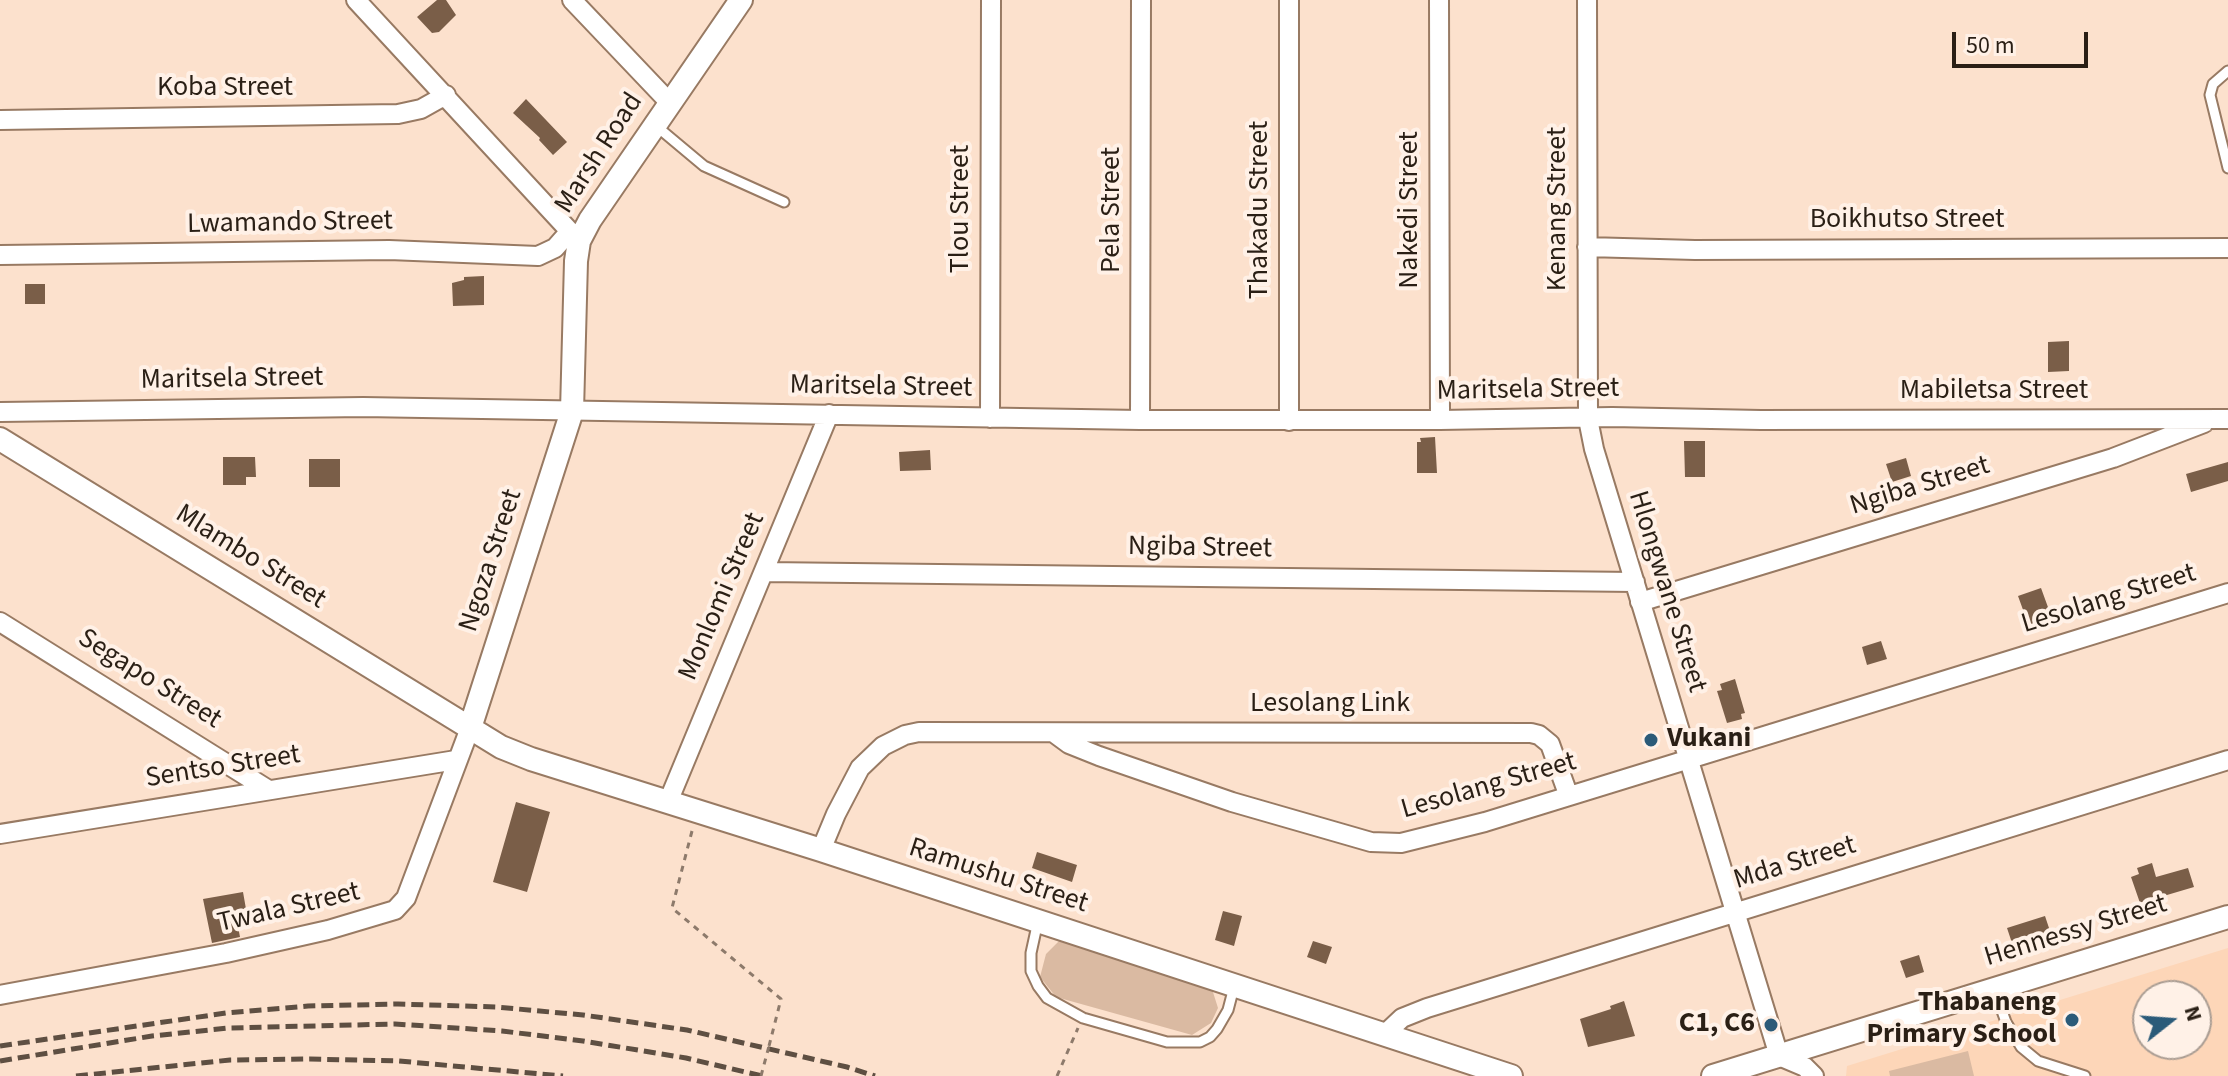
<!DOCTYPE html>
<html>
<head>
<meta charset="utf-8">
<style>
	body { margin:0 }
	#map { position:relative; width:2228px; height:1076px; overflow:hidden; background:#fce1cd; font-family:"Source Sans 3",sans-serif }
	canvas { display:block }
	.north { position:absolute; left:2132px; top:980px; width:80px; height:80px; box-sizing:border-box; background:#fff1e7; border:2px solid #aa9d93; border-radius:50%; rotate:73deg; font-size:22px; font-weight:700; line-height:32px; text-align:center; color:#2a1f15 }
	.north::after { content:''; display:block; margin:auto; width:28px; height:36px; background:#2b5b79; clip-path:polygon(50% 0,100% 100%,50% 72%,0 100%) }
	.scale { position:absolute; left:1952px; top:32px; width:136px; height:36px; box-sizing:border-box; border:4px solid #2a1f15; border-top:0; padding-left:10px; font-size:24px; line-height:28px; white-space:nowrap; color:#2a1f15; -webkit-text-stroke:6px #fff1e7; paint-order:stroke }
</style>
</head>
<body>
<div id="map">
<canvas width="2228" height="1076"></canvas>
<div class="north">N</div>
<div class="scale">50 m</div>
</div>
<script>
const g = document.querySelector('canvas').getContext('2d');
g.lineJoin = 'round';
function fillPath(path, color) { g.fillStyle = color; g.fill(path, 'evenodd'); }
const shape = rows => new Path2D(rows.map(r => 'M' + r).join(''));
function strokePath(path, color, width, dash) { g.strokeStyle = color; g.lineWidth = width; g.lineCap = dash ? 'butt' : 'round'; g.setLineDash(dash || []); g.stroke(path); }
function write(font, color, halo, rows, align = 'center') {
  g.font = font + ' "Source Sans 3",sans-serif'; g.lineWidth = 8; g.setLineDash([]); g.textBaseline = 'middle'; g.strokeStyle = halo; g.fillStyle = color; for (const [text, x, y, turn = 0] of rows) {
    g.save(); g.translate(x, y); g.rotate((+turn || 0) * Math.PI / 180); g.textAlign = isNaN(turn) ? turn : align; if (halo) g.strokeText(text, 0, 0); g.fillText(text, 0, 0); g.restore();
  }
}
fillPath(shape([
	[2228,948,2228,1076,1846,1076,1847,1066],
	[2148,996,2196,996,2196,1044,2148,1044]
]), '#fdd6b8');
fillPath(shape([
	[1059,941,1212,989,1218,1008,1211,1023,1192,1035,1056,997,1040,977,1046,954],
	[1968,1051,1974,1076,1890,1076,1889,1071]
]), '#dabaa2');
fillPath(shape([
	[437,0,446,0,456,15,439,32,432,33,417,17],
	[526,99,567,142,553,155,539,140,540,138,513,113],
	[484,276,484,305,453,306,452,283,464,280,464,277],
	[25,284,45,284,45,304,25,304],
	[2069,341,2069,371,2048,372,2048,342],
	[1435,437,1437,473,1417,473,1417,442,1421,442,1420,438],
	[1684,441,1705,441,1705,477,1685,477],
	[930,450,931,470,900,471,899,452],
	[223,457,255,457,256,477,246,477,246,485,223,485],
	[1906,458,1911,476,1892,482,1886,464],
	[309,459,340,459,340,487,309,487],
	[2228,462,2228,481,2191,492,2186,474],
	[2041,588,2053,621,2030,629,2018,596],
	[1881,641,1887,659,1867,665,1862,647],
	[1735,679,1745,713,1741,714,1742,719,1727,723,1717,691,1722,690,1720,684],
	[516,802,550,812,527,892,493,882],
	[1037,852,1077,865,1072,882,1032,868],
	[2152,863,2156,877,2188,868,2194,887,2140,903,2131,877,2139,874,2137,868],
	[243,892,246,909,235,911,240,937,212,943,203,899],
	[1223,911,1242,916,1234,946,1215,940],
	[2045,916,2051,934,2013,946,2007,928],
	[1313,941,1332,947,1326,964,1307,957],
	[1919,955,1924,972,1906,978,1900,961],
	[1624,1001,1635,1036,1588,1047,1580,1019,1611,1009,1610,1006]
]), '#7a5e48');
const service = shape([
	[2228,71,2213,84,2210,95,2228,168],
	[655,125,704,166,784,202],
	[1038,921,1031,953,1031,971,1038,986,1047,998,1083,1018,1167,1042,1200,1042,1210,1037,1217,1029,1228,1010,1234,987],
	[1994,989,2006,1022,2021,1047,2038,1061,2085,1076]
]);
const minor = shape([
	[356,0,577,239],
	[572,0,670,103],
	[1289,0,1289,421],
	[1439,0,1440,420],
	[1587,0,1588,419,1594,449,1779,1056,1805,1067,1814,1076],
	[0,120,398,114,421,109,446,95],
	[1587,247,1695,250,2228,248],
	[0,255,389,250,538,256,555,248,570,231],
	[0,412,363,407,1140,420,1440,420,1612,417,1761,420,2228,419],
	[990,418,991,0],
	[1140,420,1141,0],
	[765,572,1635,582],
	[1640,602,2113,458,2204,423],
	[0,622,267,789],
	[1054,733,1069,744,1099,756,1232,802,1371,842,1401,843,1485,822,2228,593],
	[668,802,829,414],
	[0,834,456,760],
	[821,850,836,814,860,768,883,746,905,735,919,732,1531,733,1539,735,1550,744,1568,794],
	[0,995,226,953,328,930,395,910,406,898,470,728],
	[1385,1034,1402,1018,1427,1008,2228,760]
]);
const tertiary = shape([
	[0,439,501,747,531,759,821,850,1511,1076],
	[470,728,572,411,576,261,579,241,590,220,741,0],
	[1713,1076,2228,917]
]);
strokePath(service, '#987a63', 13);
strokePath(minor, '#987a63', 22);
strokePath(tertiary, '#987a63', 26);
strokePath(shape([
	[692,831,672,908,781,999,769,1046],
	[1057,1076,1078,1028]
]), '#8d7a6b', 3, [6, 6]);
strokePath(service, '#fff', 9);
strokePath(minor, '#fff', 18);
strokePath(tertiary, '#fff', 22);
strokePath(shape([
	[0,1046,226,1013,308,1006,398,1004,496,1007,583,1015,687,1030,847,1067,875,1076],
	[0,1061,152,1036,228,1028,395,1024,502,1031,583,1041,686,1058,762,1076],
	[76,1076,230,1060,310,1059,399,1061,563,1076]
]), '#5e4f42', 5, [12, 6]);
strokePath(shape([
	[761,1076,769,1046]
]), '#8d7a6b', 3, [6, 6]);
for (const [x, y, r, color] of [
	[1651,740,8,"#2b5b79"],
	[2072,1020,8,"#2b5b79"],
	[1771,1025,8,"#2b5b79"]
]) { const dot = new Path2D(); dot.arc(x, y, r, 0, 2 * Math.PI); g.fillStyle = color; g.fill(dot); strokePath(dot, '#fff1e7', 3); }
write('28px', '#2a1f15', '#fff1e7', [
	["Koba Street",225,89],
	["Marsh Road",600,154,-57],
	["Tlou Street",962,209,-90],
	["Kenang Street",1559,209,-90],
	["Pela Street",1113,210,-90],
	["Thakadu Street",1261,210,-90],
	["Nakedi Street",1411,210,-90],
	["Boikhutso Street",1907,221],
	["Lwamando Street",290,224,-1],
	["Maritsela Street",232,380,-1],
	["Maritsela Street",881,388,1],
	["Maritsela Street",1528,391,-1],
	["Mabiletsa Street",1994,392],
	["Ngiba Street",1920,487,-17],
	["Ngiba Street",1200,549,1],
	["Mlambo Street",250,558,32],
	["Ngoza Street",492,561,-72],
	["Hlongwane Street",1666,592,73],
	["Monlomi Street",723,597,-67],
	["Lesolang Street",2109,600,-17],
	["Segapo Street",149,680,32],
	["Lesolang Link",1330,705],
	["Sentso Street",223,768,-9],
	["Lesolang Street",1489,787,-16],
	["Mda Street",1795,864,-17],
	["Ramushu Street",998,877,18],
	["Twala Street",289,909,-13],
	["Hennessy Street",2076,932,-17]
]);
write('bold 28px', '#2a1f15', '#fff1e7', [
	["Vukani",1667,740,"left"],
	["Thabaneng",2056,1004],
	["Primary School",2056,1036],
	["C1, C6",1755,1025]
], 'right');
</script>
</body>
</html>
